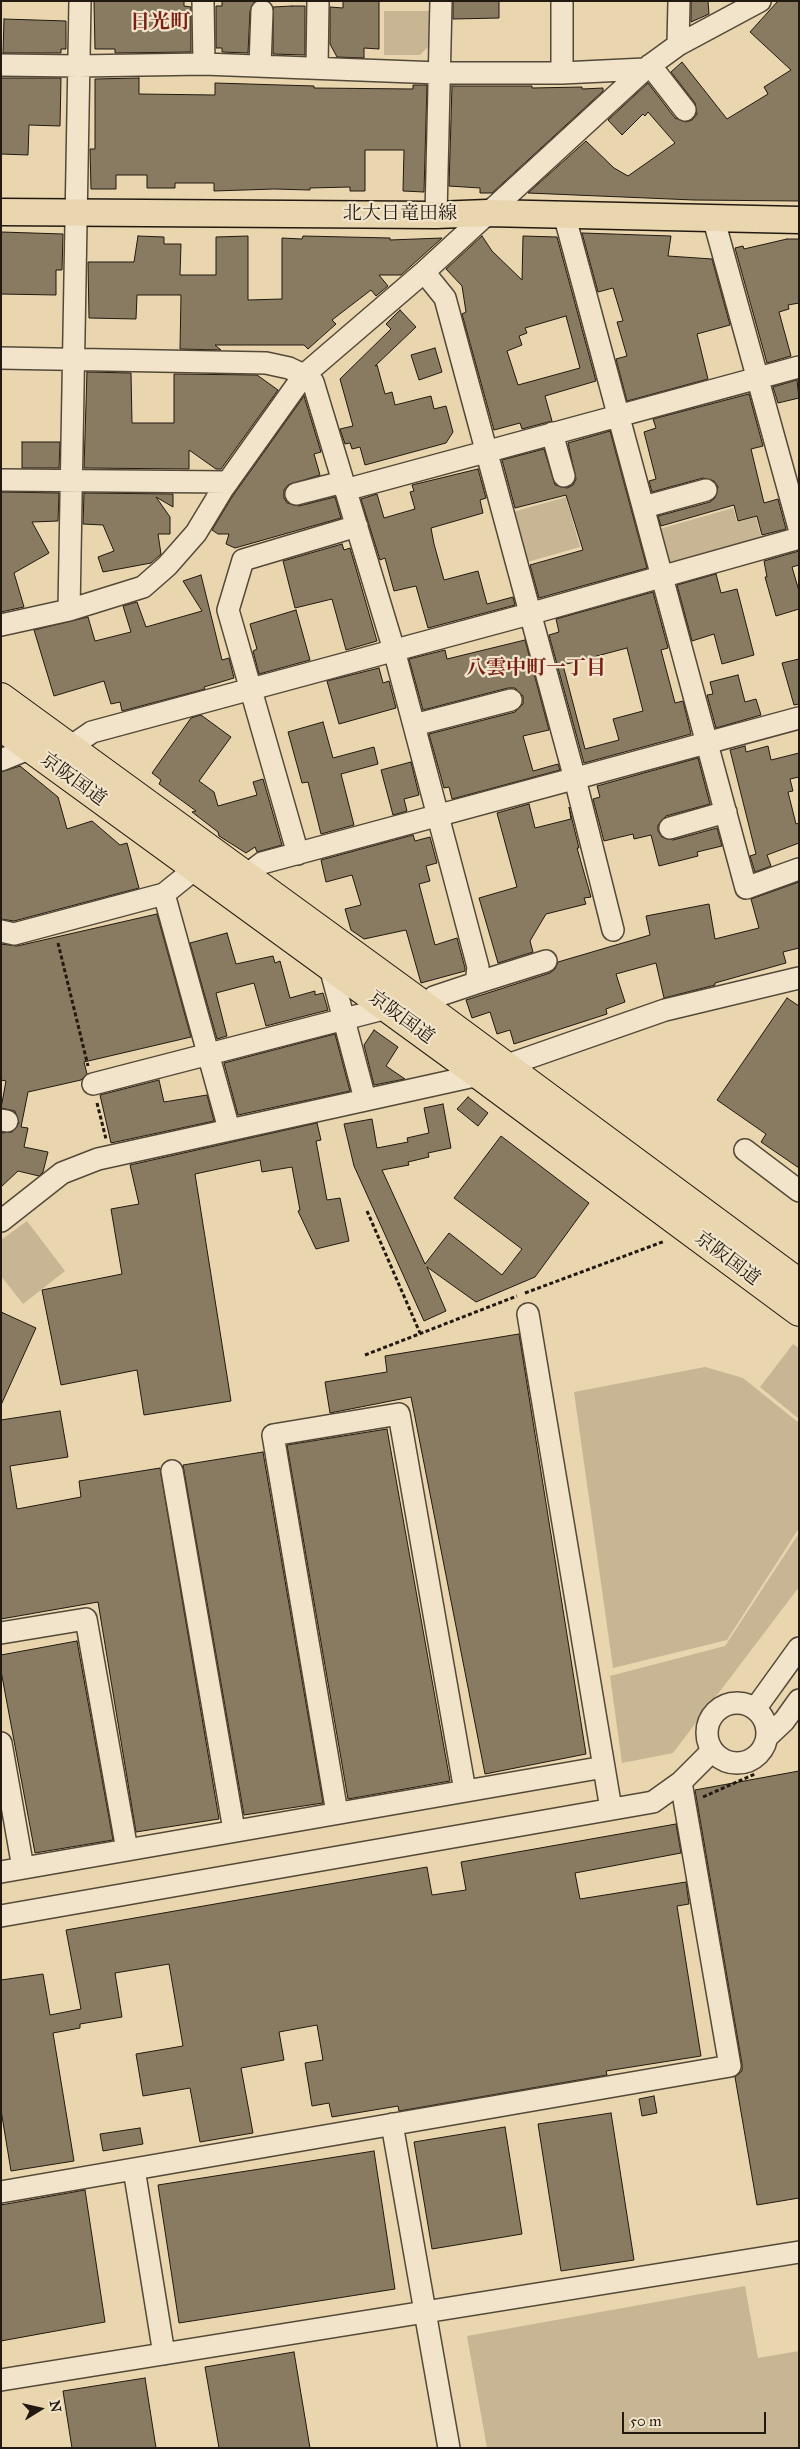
<!DOCTYPE html>
<html>
<head>
<meta charset="utf-8">
<style>
	body { margin:0 }
	#map { position:relative; width:800px; height:2449px; overflow:hidden; background:#e9d5ae; font-family:"IM FELL Great Primer",serif }
	canvas { display:block }
	.frame { position:absolute; inset:0; border:2px solid #221a10; pointer-events:none }
	.north { position:absolute; left:15px; top:2384px; width:50px; height:50px; -webkit-text-stroke:4px #f1e4ca; paint-order:stroke; rotate:80deg; font-size:14px; font-weight:700; line-height:20px; text-align:center; color:#221a10 }
	.north::after { content:''; display:block; margin:auto; width:18px; height:22px; background:#221a10; clip-path:polygon(50% 0,100% 100%,50% 72%,0 100%) }
	.scale { position:absolute; left:622px; top:2412px; width:144px; height:22px; box-sizing:border-box; border:2px solid #221a10; border-top:0; padding-left:6px; font-size:15px; line-height:18px; white-space:nowrap; color:#221a10; -webkit-text-stroke:4px #f1e4ca; paint-order:stroke }
</style>
</head>
<body>
<div id="map">
<canvas width="800" height="2449"></canvas>
<div class="frame"></div>
<div class="north">N</div>
<div class="scale">50 m</div>
</div>
<script>
const g = document.querySelector('canvas').getContext('2d');
g.lineJoin = 'round';
function fillPath(path, color) { g.fillStyle = color; g.fill(path, 'evenodd'); }
const shape = rows => new Path2D(rows.map(r => 'M' + r).join(''));
function strokePath(path, color, width, dash) { g.strokeStyle = color; g.lineWidth = width; g.lineCap = dash ? 'butt' : 'round'; g.setLineDash(dash || []); g.stroke(path); }
function write(font, color, halo, rows, align = 'center') {
  g.font = font + ' "IM FELL Great Primer","Noto Serif JP",serif'; g.lineWidth = 4.5; g.setLineDash([]); g.textBaseline = 'middle'; g.strokeStyle = halo; g.fillStyle = color; for (const [text, x, y, turn = 0] of rows) {
    g.save(); g.translate(x, y); g.rotate((+turn || 0) * Math.PI / 180); g.textAlign = isNaN(turn) ? turn : align; if (halo) g.strokeText(text, 0, 0); g.fillText(text, 0, 0); g.restore();
  }
}
fillPath(shape([
	[384,11,429,11,429,46,420,55,384,55],
	[566,497,580,547,520,564,506,514],
	[733,508,737,522,756,517,763,545,666,567,656,530],
	[27,1221,65,1271,23,1304,1,1276,1,1240],
	[793,1344,799,1348,799,1419,760,1387],
	[705,1367,743,1378,799,1423,799,1528,727,1640,613,1668,574,1392],
	[799,1533,799,1587,673,1753,622,1763,610,1676,725,1646],
	[745,2286,758,2358,799,2351,799,2448,487,2448,467,2336]
]), '#c7b593');
const building = shape([
	[94,1,184,1,184,6,191,7,191,52,115,53,115,49,95,49,94,1],
	[222,1,255,1,250,11,248,53,222,52,222,48,216,48,216,6,222,6,222,1],
	[343,1,379,1,379,49,364,48,364,58,337,57,330,44,330,7,343,8,343,1],
	[453,1,499,1,499,18,453,19,453,1],
	[691,1,708,1,709,14,691,22,691,1],
	[778,1,799,1,799,201,694,200,528,193,586,141,614,168,628,176,675,143,648,112,645,116,643,114,622,135,608,120,648,83,675,118,686,122,692,120,697,114,695,103,671,72,682,62,727,119,768,94,764,87,791,70,750,32,778,1],
	[292,6,305,6,305,55,273,54,273,7,292,6],
	[4,19,66,21,66,49,61,49,61,53,3,53,4,19],
	[1,78,61,78,60,126,29,125,28,155,1,154,1,78],
	[139,78,139,94,215,95,215,83,314,86,314,88,413,89,413,85,427,85,424,192,403,191,404,150,365,150,365,191,350,191,350,187,310,188,310,190,274,189,214,191,214,183,175,183,175,188,147,188,147,175,116,175,116,189,91,189,90,149,95,149,95,79,139,78],
	[452,86,532,86,532,88,582,87,582,89,603,88,603,91,492,193,480,193,480,188,449,186,452,86],
	[1,232,63,234,62,270,56,270,56,295,1,294,1,232],
	[582,233,671,236,668,256,712,259,730,325,697,334,708,379,627,401,616,359,627,356,617,322,623,321,613,288,598,292,582,233],
	[138,236,164,237,164,244,181,244,180,275,216,275,216,237,248,236,248,300,282,299,282,238,302,239,303,236,390,238,390,240,442,238,401,275,379,275,388,286,376,296,371,290,332,320,336,324,308,349,304,345,215,345,221,350,180,349,181,295,137,295,136,319,89,318,88,262,134,262,138,236],
	[482,236,492,251,522,280,523,236,557,237,596,381,545,396,552,421,522,429,520,423,494,430,462,314,466,312,462,286,446,269,482,236],
	[566,316,580,368,518,385,507,351,522,345,519,336,527,333,525,328,566,316],
	[787,239,799,239,799,303,788,305,789,309,779,312,791,356,767,363,735,248,743,246,744,249,787,239],
	[400,310,416,327,375,366,377,365,385,394,392,392,395,405,431,396,434,409,446,406,453,432,446,443,365,465,360,447,352,449,350,443,345,444,340,429,353,426,340,379,391,329,386,324,400,310],
	[435,348,442,372,419,380,411,355,435,348],
	[87,372,131,373,132,423,174,423,174,374,257,375,278,390,221,469,216,469,189,450,189,469,84,468,87,372],
	[797,380,799,398,778,403,773,387,797,380],
	[749,394,763,446,751,449,764,503,778,499,786,529,762,535,757,516,738,521,734,505,661,526,658,516,710,502,715,498,718,487,714,481,703,478,652,492,649,481,656,479,644,432,656,428,653,419,749,394],
	[304,396,321,452,314,454,320,475,288,485,284,490,284,498,287,503,299,506,335,497,341,518,235,548,226,544,229,534,218,534,212,530,232,497,304,396],
	[610,431,647,568,539,598,530,565,583,550,566,495,515,508,502,460,544,449,555,485,567,488,573,485,576,479,568,443,610,431],
	[22,442,60,442,59,468,22,468,22,442],
	[478,469,486,498,480,500,483,513,431,528,434,544,444,580,478,571,487,604,513,597,515,605,428,628,416,586,394,591,385,558,380,560,361,499,377,494,384,518,415,509,410,492,414,491,412,485,478,469],
	[1,492,59,493,58,521,32,522,49,553,14,573,24,607,1,612,1,492],
	[84,493,173,494,173,507,156,497,170,517,170,534,158,534,161,554,151,563,103,572,98,557,114,551,103,525,83,524,84,493],
	[342,544,344,550,350,548,377,641,346,650,332,599,295,608,283,561,342,544],
	[799,551,799,565,792,567,799,591,799,609,776,616,765,577,767,577,764,561,799,551],
	[716,574,721,593,737,589,754,655,722,664,714,634,692,641,677,585,716,574],
	[201,575,222,660,229,658,234,678,204,687,205,689,122,711,120,702,111,704,104,681,54,696,34,630,88,617,95,641,131,632,123,606,137,602,146,627,202,611,183,581,201,575],
	[653,592,668,648,661,650,675,703,683,701,691,734,584,763,549,635,559,632,556,619,653,592],
	[627,648,643,711,613,719,619,740,585,749,563,665,627,648],
	[296,610,310,660,259,674,253,651,257,649,250,624,296,610],
	[525,640,549,730,523,736,533,771,558,764,560,770,452,799,449,787,444,788,429,734,515,712,523,704,523,696,515,688,508,688,423,710,409,659,445,650,447,659,525,640],
	[799,659,799,704,794,705,782,663,799,659],
	[379,668,383,683,389,681,396,708,339,724,327,681,379,668],
	[738,675,745,702,756,699,761,715,716,728,707,695,713,694,710,682,738,675],
	[201,715,231,737,199,781,214,792,218,806,257,795,253,782,263,779,282,845,257,852,255,847,246,853,219,836,218,832,192,812,196,811,159,784,161,780,152,773,191,718,201,715],
	[323,722,333,758,374,747,378,764,341,774,354,825,321,834,308,782,302,783,288,732,323,722],
	[745,746,746,752,768,746,771,760,799,753,799,777,790,779,793,791,788,792,796,824,799,823,799,843,767,855,771,866,755,872,750,856,756,854,730,750,745,746],
	[698,758,710,804,666,816,658,825,658,831,662,837,673,840,717,828,722,846,697,852,698,856,659,866,651,835,634,839,633,834,604,841,593,799,600,797,597,786,698,758],
	[411,762,419,795,404,799,407,811,393,815,381,770,411,762],
	[20,766,58,797,67,829,92,821,120,845,127,843,139,888,14,921,1,919,1,772,20,766],
	[529,804,535,828,571,819,569,807,579,848,577,848,591,897,584,898,586,904,546,914,530,941,533,952,498,963,479,898,517,887,497,813,529,804],
	[413,835,415,841,430,837,437,863,426,866,430,881,419,884,435,945,457,938,465,968,465,971,421,983,406,930,364,939,351,930,345,909,361,905,352,875,326,882,321,860,413,835],
	[799,882,799,948,783,952,786,963,715,983,715,985,664,998,656,963,616,974,625,1002,606,1009,607,1014,514,1044,510,1030,497,1034,490,1012,472,1018,466,1000,550,973,555,969,558,962,650,935,646,916,709,904,715,939,759,928,751,899,799,882],
	[157,914,191,1037,84,1062,87,1074,81,1080,28,1092,21,1127,28,1128,24,1147,48,1152,43,1172,39,1176,18,1171,1,1187,1,1133,12,1132,19,1123,15,1111,1,1108,6,1081,1,1080,1,944,17,946,157,914],
	[227,933,236,964,273,956,275,963,280,961,290,998,315,991,315,995,323,993,328,1010,266,1026,254,983,216,993,227,1036,217,1039,190,943,227,933],
	[787,998,799,1006,799,1168,761,1142,766,1134,717,1100,787,998],
	[374,1030,398,1047,386,1066,405,1079,374,1085,364,1045,374,1030],
	[335,1034,350,1091,238,1115,224,1063,335,1034],
	[159,1080,164,1102,207,1095,214,1121,111,1143,100,1095,159,1080],
	[468,1097,488,1113,478,1126,457,1109,468,1097],
	[443,1104,451,1148,428,1153,429,1157,408,1162,409,1165,382,1170,425,1264,449,1233,502,1275,522,1249,454,1198,501,1136,589,1203,535,1277,476,1302,427,1267,446,1311,424,1321,354,1166,344,1124,372,1119,377,1148,408,1142,407,1138,429,1133,424,1108,443,1104],
	[317,1123,321,1140,316,1141,327,1200,340,1198,349,1241,316,1249,298,1211,300,1210,292,1167,262,1172,260,1160,195,1174,231,1401,144,1415,137,1370,61,1385,42,1290,122,1274,111,1209,139,1204,130,1165,317,1123],
	[1,1312,36,1328,1,1405,1,1312],
	[519,1334,586,1754,485,1774,411,1397,330,1413,325,1382,387,1372,385,1356,519,1334],
	[60,1411,68,1457,10,1466,17,1509,81,1497,79,1481,160,1468,219,1819,136,1832,98,1602,1,1619,1,1420,60,1411],
	[387,1429,450,1781,348,1799,287,1445,387,1429],
	[263,1452,323,1803,244,1815,183,1465,263,1452],
	[77,1641,113,1840,35,1853,1,1671,1,1655,77,1641],
	[799,1771,799,2198,757,2205,735,2077,742,2071,742,2064,695,1790,799,1771],
	[676,1824,681,1853,575,1873,580,1899,686,1882,689,1904,677,1906,701,2056,606,2071,607,2075,399,2111,398,2106,332,2117,329,2103,312,2106,305,2063,323,2060,317,2025,279,2032,284,2060,241,2068,253,2133,200,2142,190,2088,143,2096,136,2054,183,2046,169,1964,115,1973,122,2017,80,2024,80,2028,53,2033,74,2161,11,2171,1,2110,1,1980,43,1974,50,2015,81,2009,66,1930,427,1867,432,1895,466,1890,461,1862,676,1824],
	[654,2096,657,2113,642,2116,639,2099,654,2096],
	[611,2113,634,2260,561,2271,538,2124,611,2113],
	[505,2127,522,2234,432,2249,414,2142,505,2127],
	[140,2128,143,2144,103,2151,100,2134,140,2128],
	[374,2151,395,2289,179,2323,158,2185,374,2151],
	[85,2190,105,2322,1,2341,1,2205,85,2190],
	[294,2352,310,2448,219,2448,205,2367,294,2352],
	[145,2378,156,2448,72,2448,63,2391,145,2378]
]);
fillPath(building, '#897b62');
strokePath(building, '#221a10', 1);
const minor = shape([
	[203,1,204,64],
	[678,45,679,1],
	[1,65,78,66,204,64,439,73,562,73,645,69],
	[650,65,685,110],
	[260,66,262,11],
	[317,68,318,1],
	[562,73,562,1],
	[564,214,746,888,799,869],
	[436,215,441,1],
	[713,217,799,528],
	[424,272,445,298,575,779,613,930],
	[1,358,266,363,289,368,304,375,313,382,394,650,478,967,476,983,434,997,425,1006],
	[552,433,564,476],
	[1,480,228,482],
	[345,490,799,367],
	[296,494,343,482],
	[644,507,706,490],
	[69,610,80,1],
	[1,625,69,610,143,587,167,566,196,533,222,490,304,375,424,272,645,69,678,45,760,1],
	[414,725,511,700],
	[70,747,92,732,529,614,799,538],
	[1,760,31,748],
	[670,828,726,812],
	[298,854,228,610,243,560,357,526],
	[195,869,164,894,229,1129],
	[245,876,262,863,799,718],
	[1,931,14,934,164,894],
	[330,967,365,1099],
	[476,983,546,961],
	[93,1084,387,1008],
	[1,1120,7,1121],
	[745,1150,799,1191],
	[1,1221,62,1173,98,1159,479,1075,665,1010,799,978],
	[528,1314,611,1809],
	[172,1471,234,1830],
	[1,1633,86,1619,127,1850],
	'707 1733a30 30 0 1 1 60 0a30 30 0 1 1-60 0Z',
	[755,1709,799,1648],
	[767,1737,784,1721,799,1700],
	[1,1743,23,1868],
	[337,1813,273,1435,399,1414,465,1791],
	[1,1872,604,1767],
	[1,1916,653,1802,681,1782,712,1751],
	[392,2124,449,2448],
	[134,2169,164,2354],
	[1,2192,730,2066,681,1782],
	[1,2380,799,2252]
]);
const major = shape([
	[1,212,436,215,487,213,799,220]
]);
const highway = shape([
	[1,697,425,1006,799,1283],
	[1,727,479,1075,799,1312]
]);
strokePath(minor, '#544938', 24);
strokePath(major, '#221a10', 29);
strokePath(highway, '#221a10', 30);
strokePath(shape([
	[58,943,88,1066],
	[97,1103,106,1139],
	[367,1211,420,1333],
	[525,1293,665,1241],
	[365,1355,517,1296],
	[703,1797,755,1774]
]), '#221a10', 3, [4, 2.5]);
strokePath(minor, '#f1e4ca', 21);
strokePath(major, '#e9d5ae', 26);
strokePath(highway, '#e9d5ae', 28);
write('19px', '#221a10', '#f1e4ca', [
	["北大日竜田線",400,214],
	["京阪国道",73,780,36],
	["京阪国道",401,1018,36],
	["京阪国道",727,1259,37]
]);
write('bold 20px', '#7a1f14', '#f1e4ca', [
	["日光町",160,23],
	["八雲中町一丁目",536,669]
]);
</script>
</body>
</html>
